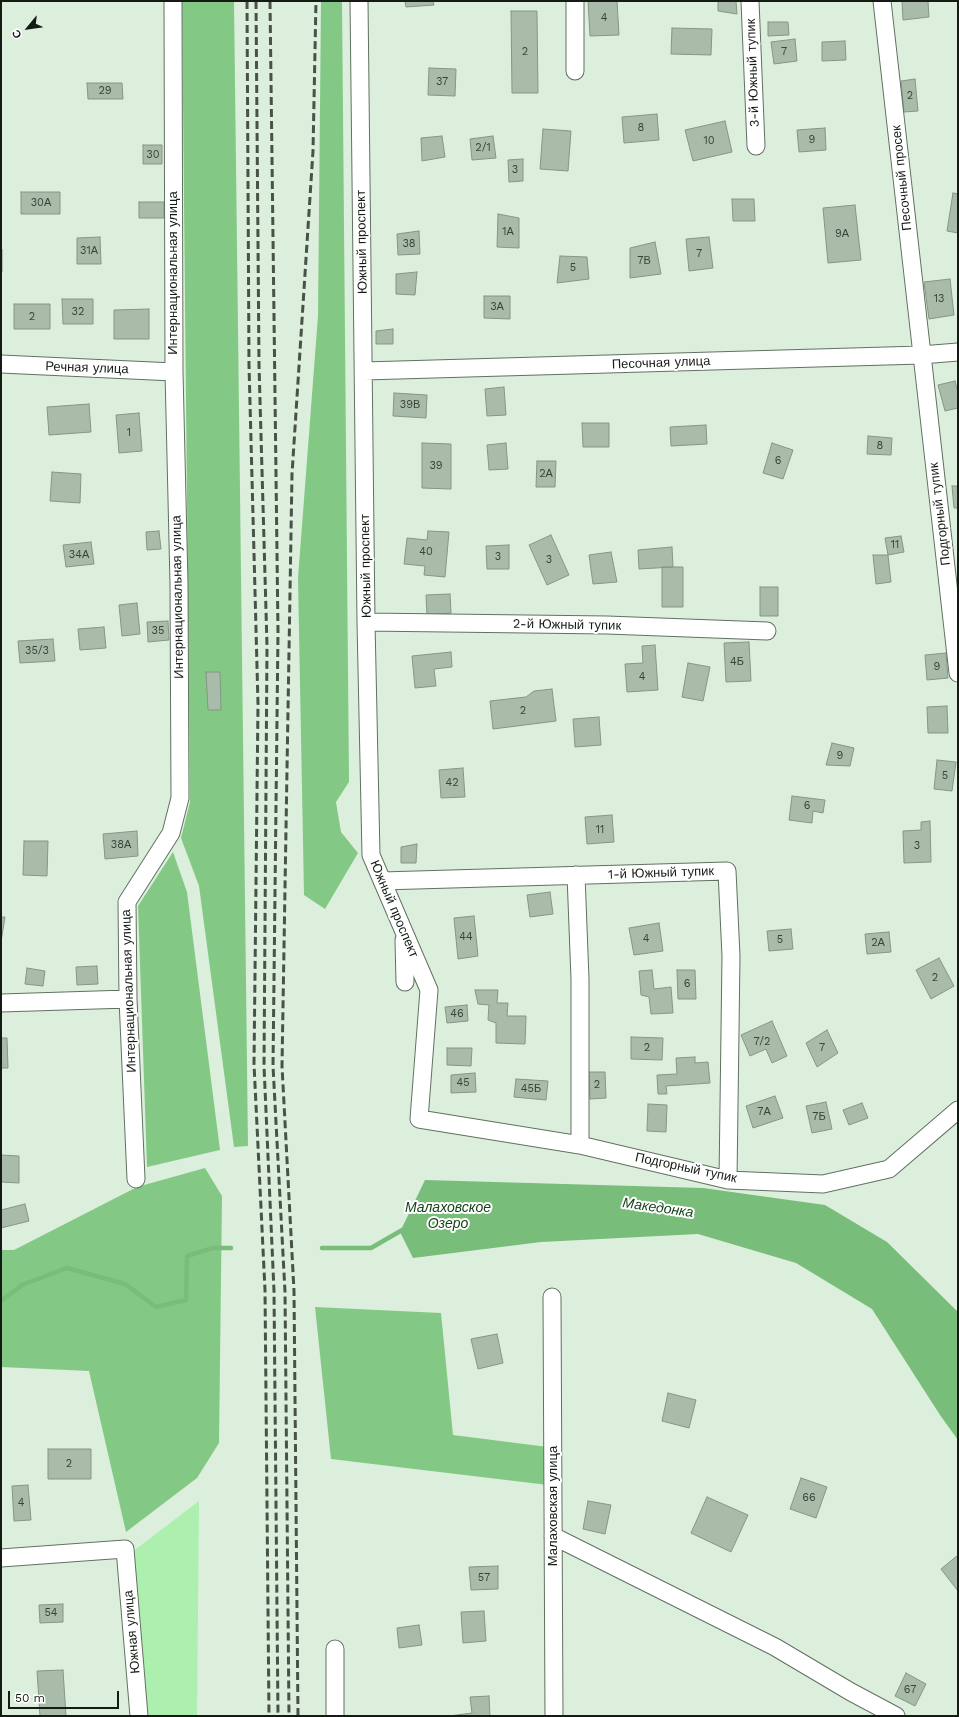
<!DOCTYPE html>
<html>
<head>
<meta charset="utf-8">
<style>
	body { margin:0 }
	#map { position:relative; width:959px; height:1717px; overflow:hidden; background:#dcefdc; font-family:"Work Sans",sans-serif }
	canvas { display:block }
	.frame { position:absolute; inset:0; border:2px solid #141b14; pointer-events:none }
	.north { position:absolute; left:8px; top:8px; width:40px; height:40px; -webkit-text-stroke:3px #fff; paint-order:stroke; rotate:241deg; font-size:11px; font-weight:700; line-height:16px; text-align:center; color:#141b14 }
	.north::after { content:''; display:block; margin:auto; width:14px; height:18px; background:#141b14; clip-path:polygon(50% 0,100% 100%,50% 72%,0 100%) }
	.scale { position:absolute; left:8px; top:1691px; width:111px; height:18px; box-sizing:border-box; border:2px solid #141b14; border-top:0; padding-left:5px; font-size:12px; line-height:14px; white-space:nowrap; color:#141b14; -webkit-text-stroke:3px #fff; paint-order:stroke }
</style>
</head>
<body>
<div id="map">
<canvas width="959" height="1717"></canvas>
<div class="frame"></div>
<div class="north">С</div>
<div class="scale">50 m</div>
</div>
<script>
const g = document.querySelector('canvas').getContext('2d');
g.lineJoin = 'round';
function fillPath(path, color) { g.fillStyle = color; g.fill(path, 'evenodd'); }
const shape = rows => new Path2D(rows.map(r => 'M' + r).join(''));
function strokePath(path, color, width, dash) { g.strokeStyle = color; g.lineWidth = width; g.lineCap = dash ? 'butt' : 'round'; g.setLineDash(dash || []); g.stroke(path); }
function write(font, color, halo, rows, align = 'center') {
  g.font = font + ' "Work Sans",sans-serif'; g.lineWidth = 4; g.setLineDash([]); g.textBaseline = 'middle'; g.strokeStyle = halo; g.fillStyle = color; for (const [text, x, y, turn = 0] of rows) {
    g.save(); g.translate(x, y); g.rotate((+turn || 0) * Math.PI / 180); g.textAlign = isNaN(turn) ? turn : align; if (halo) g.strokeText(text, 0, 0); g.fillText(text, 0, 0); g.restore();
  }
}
fillPath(shape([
	[199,1501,197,1716,145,1716,132,1552]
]), '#adefae');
fillPath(shape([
	[182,1,234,1,248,1146,234,1147,199,886,181,838,190,802],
	[321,1,342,1,349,782,336,802,341,832,358,853,325,909,304,895,298,578,318,316],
	[173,852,187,892,220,1150,147,1167,138,906],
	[205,1168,222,1196,219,1443,197,1478,126,1532,89,1371,1,1367,1,1250,14,1250,137,1187],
	[315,1307,441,1313,453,1435,548,1447,548,1485,331,1459]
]), '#83c985');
fillPath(shape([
	[425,1180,703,1188,825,1205,887,1242,958,1312,958,1440,940,1415,872,1309,796,1263,698,1234,541,1242,413,1258,400,1232]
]), '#78bd7a');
strokePath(shape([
	[322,1248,371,1248,404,1229],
	[1,1301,22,1285,67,1268,125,1284,156,1307,186,1300,187,1256,213,1248,231,1248]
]), '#78bd7a', 4.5);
const building = shape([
	[405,1,433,1,434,5,406,7,405,1],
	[588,1,617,1,619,35,590,36,588,1],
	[718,1,736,1,737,14,718,11,718,1],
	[902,1,928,1,929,17,903,20,902,1],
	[511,11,537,11,538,93,512,93,511,11],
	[768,22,788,22,789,35,768,36,768,22],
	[672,28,712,29,711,55,671,54,672,28],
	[795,39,797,61,774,64,771,42,795,39],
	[845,41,846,60,822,61,822,42,845,41],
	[429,68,456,69,455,96,428,95,429,68],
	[915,79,918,111,904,112,901,81,915,79],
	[87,83,122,83,123,99,88,99,87,83],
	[657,114,659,140,624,143,622,117,657,114],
	[725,121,732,152,693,161,685,130,725,121],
	[825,128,826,150,799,152,797,130,825,128],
	[543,129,571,131,568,171,540,169,543,129],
	[442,136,445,157,422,161,421,138,442,136],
	[493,136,496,158,472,160,470,139,493,136],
	[143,145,162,145,162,164,143,164,143,145],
	[523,159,523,181,509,182,508,160,523,159],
	[21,192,60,192,60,214,21,214,21,192],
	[953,193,958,194,958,233,947,231,953,193],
	[732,199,754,199,755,221,733,221,732,199],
	[139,202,164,202,164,218,139,218,139,202],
	[855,205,861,260,828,263,823,208,855,205],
	[498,214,519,218,519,248,497,247,498,214],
	[419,231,420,254,398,255,397,234,419,231],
	[100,237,101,264,77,264,77,238,100,237],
	[709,237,713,268,689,271,686,239,709,237],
	[655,242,661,274,630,278,630,248,655,242],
	[1,249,2,249,2,272,1,272,1,249],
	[560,256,587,257,589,279,557,283,560,256],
	[417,272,415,295,396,294,396,274,417,272],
	[950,279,954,315,929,319,924,282,950,279],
	[484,296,510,296,510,319,484,318,484,296],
	[62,299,93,299,93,324,63,324,62,299],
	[14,304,50,304,50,329,14,329,14,304],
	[149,309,149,339,114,339,114,310,149,309],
	[393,329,393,344,376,344,376,331,393,329],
	[955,381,958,393,958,408,945,411,938,385,955,381],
	[504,387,506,415,487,416,485,389,504,387],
	[394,393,427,395,426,418,393,416,394,393],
	[89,404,91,432,49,435,47,407,89,404],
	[139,413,142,451,119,453,116,415,139,413],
	[582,423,609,423,609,447,583,447,582,423],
	[706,425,707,444,671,446,670,427,706,425],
	[868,436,892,438,891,455,867,454,868,436],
	[422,443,451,444,451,489,422,488,422,443],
	[506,443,508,469,489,470,487,445,506,443],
	[772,443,793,450,783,479,763,473,772,443],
	[537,461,556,461,555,487,536,487,537,461],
	[52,472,81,474,80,503,50,501,52,472],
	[952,486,958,486,958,508,954,508,952,486],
	[159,531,161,549,147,550,146,532,159,531],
	[428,531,449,532,445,577,424,575,425,566,404,564,407,538,427,540,428,531],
	[551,535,569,575,547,585,529,545,551,535],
	[901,536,904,552,888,555,885,538,901,536],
	[91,542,94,564,66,567,63,545,91,542],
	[509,545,509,569,487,569,486,546,509,545],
	[672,547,673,567,639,569,638,550,672,547],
	[611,552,617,582,593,584,589,555,611,552],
	[873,555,888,555,891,582,876,584,873,555],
	[662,567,683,567,683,607,662,607,662,567],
	[760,587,778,587,778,616,760,616,760,587],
	[450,594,451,613,427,615,426,595,450,594],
	[137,603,140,634,122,636,119,605,137,603],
	[168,621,169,640,148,642,147,622,168,621],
	[104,627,106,648,80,650,78,629,104,627],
	[53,639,55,661,20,663,18,641,53,639],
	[749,642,751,681,726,682,724,643,749,642],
	[655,645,658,690,627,692,625,664,643,663,642,646,655,645],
	[451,652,452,667,434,669,436,686,415,688,412,656,451,652],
	[946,653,948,678,927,680,925,655,946,653],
	[688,663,710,667,703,701,682,697,688,663],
	[206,672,220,672,221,710,208,710,206,672],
	[552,689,556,721,493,729,490,701,526,697,534,691,552,689],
	[947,706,948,733,928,733,927,707,947,706],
	[599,717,601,745,575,747,573,719,599,717],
	[832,743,854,748,850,766,826,765,832,743],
	[937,760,956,762,952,791,934,789,937,760],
	[463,768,465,797,441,798,439,770,463,768],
	[792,796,825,800,823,813,813,811,812,823,789,820,792,796],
	[612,815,614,842,587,844,585,817,612,815],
	[930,821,931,862,904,863,903,831,921,830,921,822,930,821],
	[137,831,138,856,105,859,103,834,137,831],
	[24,841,48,841,47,876,23,875,24,841],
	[417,844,416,863,401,863,401,847,417,844],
	[550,892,553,914,530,917,527,895,550,892],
	[474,916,478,956,458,959,454,918,474,916],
	[1,917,5,917,1,942,1,917],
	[659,923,663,951,634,955,629,928,659,923],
	[791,929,793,949,769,951,767,931,791,929],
	[889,932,891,952,867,954,865,934,889,932],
	[939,958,954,986,931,999,916,970,939,958],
	[97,966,98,984,77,985,76,967,97,966],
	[27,968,45,971,43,986,25,984,27,968],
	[652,970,654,989,671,987,673,1013,651,1014,649,997,641,995,639,971,652,970],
	[677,970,695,970,696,999,678,999,677,970],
	[475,990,498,990,497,1003,508,1003,507,1016,526,1016,525,1044,496,1043,496,1023,488,1020,489,1005,478,1004,475,990],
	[467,1005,468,1021,447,1023,445,1007,467,1005],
	[772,1021,787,1056,772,1063,766,1049,750,1056,741,1035,772,1021],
	[827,1030,838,1053,817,1067,806,1043,827,1030],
	[631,1037,663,1038,662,1060,631,1059,631,1037],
	[1,1038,7,1038,8,1068,1,1068,1,1038],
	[447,1048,472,1048,471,1066,447,1065,447,1048],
	[695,1057,695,1063,708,1062,710,1083,666,1086,667,1094,658,1094,657,1075,677,1074,676,1058,695,1057],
	[589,1072,605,1072,606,1098,590,1099,589,1072],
	[475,1073,476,1092,451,1093,451,1075,475,1073],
	[516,1079,548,1081,546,1100,514,1097,516,1079],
	[775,1096,783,1118,753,1128,746,1106,775,1096],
	[826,1102,832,1129,812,1133,806,1106,826,1102],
	[862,1103,868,1118,849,1125,843,1110,862,1103],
	[648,1104,667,1105,666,1132,647,1131,648,1104],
	[1,1155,19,1156,19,1183,1,1182,1,1155],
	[25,1204,29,1221,1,1228,1,1210,25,1204],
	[497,1334,503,1363,478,1369,471,1339,497,1334],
	[668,1393,696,1400,689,1428,662,1421,668,1393],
	[48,1449,91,1449,91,1479,48,1479,48,1449],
	[801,1478,827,1487,816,1518,790,1509,801,1478],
	[28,1485,31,1520,14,1521,12,1486,28,1485],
	[707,1497,748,1515,731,1552,691,1533,707,1497],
	[588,1501,611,1505,605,1534,583,1529,588,1501],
	[958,1555,958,1591,941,1569,958,1555],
	[498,1566,498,1589,471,1590,469,1567,498,1566],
	[63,1604,63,1622,40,1623,39,1605,63,1604],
	[484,1611,486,1641,463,1643,461,1612,484,1611],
	[419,1625,422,1645,399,1648,397,1628,419,1625],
	[63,1670,66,1716,40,1716,37,1671,63,1670],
	[906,1673,926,1684,915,1706,895,1696,906,1673],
	[489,1696,490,1716,449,1716,472,1713,470,1697,489,1696]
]);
fillPath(building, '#a9bba9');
strokePath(building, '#859685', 1);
const minor = shape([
	[359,1,366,622,371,855,429,990,419,1119,580,1145,728,1180,823,1184,889,1169,958,1110],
	[575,1,575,71],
	[750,1,756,146],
	[882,1,958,673],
	[1,364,174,372],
	[364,371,921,355,958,352],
	[366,622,607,625,767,631],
	[576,875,580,979,580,1145],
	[382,881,727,871,731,956,728,1180],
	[404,940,405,982],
	[1,1003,128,999],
	[136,1179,128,999,127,902,171,833,180,798,179,584,174,372,173,1],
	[552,1297,554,1716],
	[553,1536,775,1647,851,1692,896,1716],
	[1,1558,125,1549,139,1716],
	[335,1649,335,1716]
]);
strokePath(minor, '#617161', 19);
strokePath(minor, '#fff', 17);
strokePath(shape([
	[247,1,249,365,258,704,254,1064,265,1290,269,1716],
	[256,1,259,365,267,646,264,1066,274,1291,278,1716],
	[270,1,278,632,273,1066,285,1292,289,1716],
	[298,1716,294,1291,282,1066,292,474,313,151,316,1]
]), '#485248', 3, [8, 4]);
write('11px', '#394339', null, [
	["4",604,18],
	["2",525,52],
	["7",784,52],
	["37",442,82],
	["29",105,91],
	["2",910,96],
	["8",641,128],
	["9",812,140],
	["10",709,141],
	["2/1",483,148],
	["30",153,155],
	["3",515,170],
	["30А",41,203],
	["1А",508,232],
	["9А",842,234],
	["38",409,244],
	["31А",89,251],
	["7",699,254],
	["7В",644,261],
	["5",573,268],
	["13",939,299],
	["3А",497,307],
	["32",78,312],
	["2",32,317],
	["39В",410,405],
	["1",129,433],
	["8",880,446],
	["6",778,461],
	["39",436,466],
	["2А",546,474],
	["11",895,545],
	["40",426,552],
	["34А",79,555],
	["3",498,557],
	["3",549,560],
	["35",158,631],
	["35/3",37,651],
	["4Б",737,662],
	["9",937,667],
	["4",642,677],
	["2",523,711],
	["9",840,756],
	["5",945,776],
	["42",452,783],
	["6",807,806],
	["11",600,830],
	["38А",121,845],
	["3",917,846],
	["44",466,937],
	["4",646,939],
	["5",780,940],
	["2А",878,943],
	["2",935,978],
	["6",687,984],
	["46",457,1014],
	["7/2",762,1042],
	["2",647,1048],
	["7",822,1048],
	["45",463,1083],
	["2",597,1085],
	["45Б",531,1089],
	["7А",764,1112],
	["7Б",819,1117],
	["2",69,1464],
	["66",809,1498],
	["4",21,1503],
	["57",484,1578],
	["54",51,1613],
	["67",910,1690]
]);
write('13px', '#141b14', '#fff', [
	["3-й Южный тупик",753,73,-92],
	["Песочный просек",902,178,-96],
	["Южный проспект",362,242,-91],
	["Интернациональная улица",173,273,-90],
	["Песочная улица",661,363,-2],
	["Речная улица",87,368,2],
	["Подгорный тупик",940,514,-97],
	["Южный проспект",366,566,-91],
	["Интернациональная улица",178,597,-91],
	["2-й Южный тупик",567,625,1],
	["1-й Южный тупик",661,873,-2],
	["Южный проспект",394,909,67],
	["Интернациональная улица",129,991,-92],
	["Подгорный тупик",686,1168,12],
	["Малаховская улица",553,1506,-90],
	["Южная улица",132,1632,-95]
]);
write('italic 14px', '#144519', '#fff', [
	["Малаховское",448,1208],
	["Озеро",448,1224],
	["Македонка",658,1208,8]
]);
</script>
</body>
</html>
